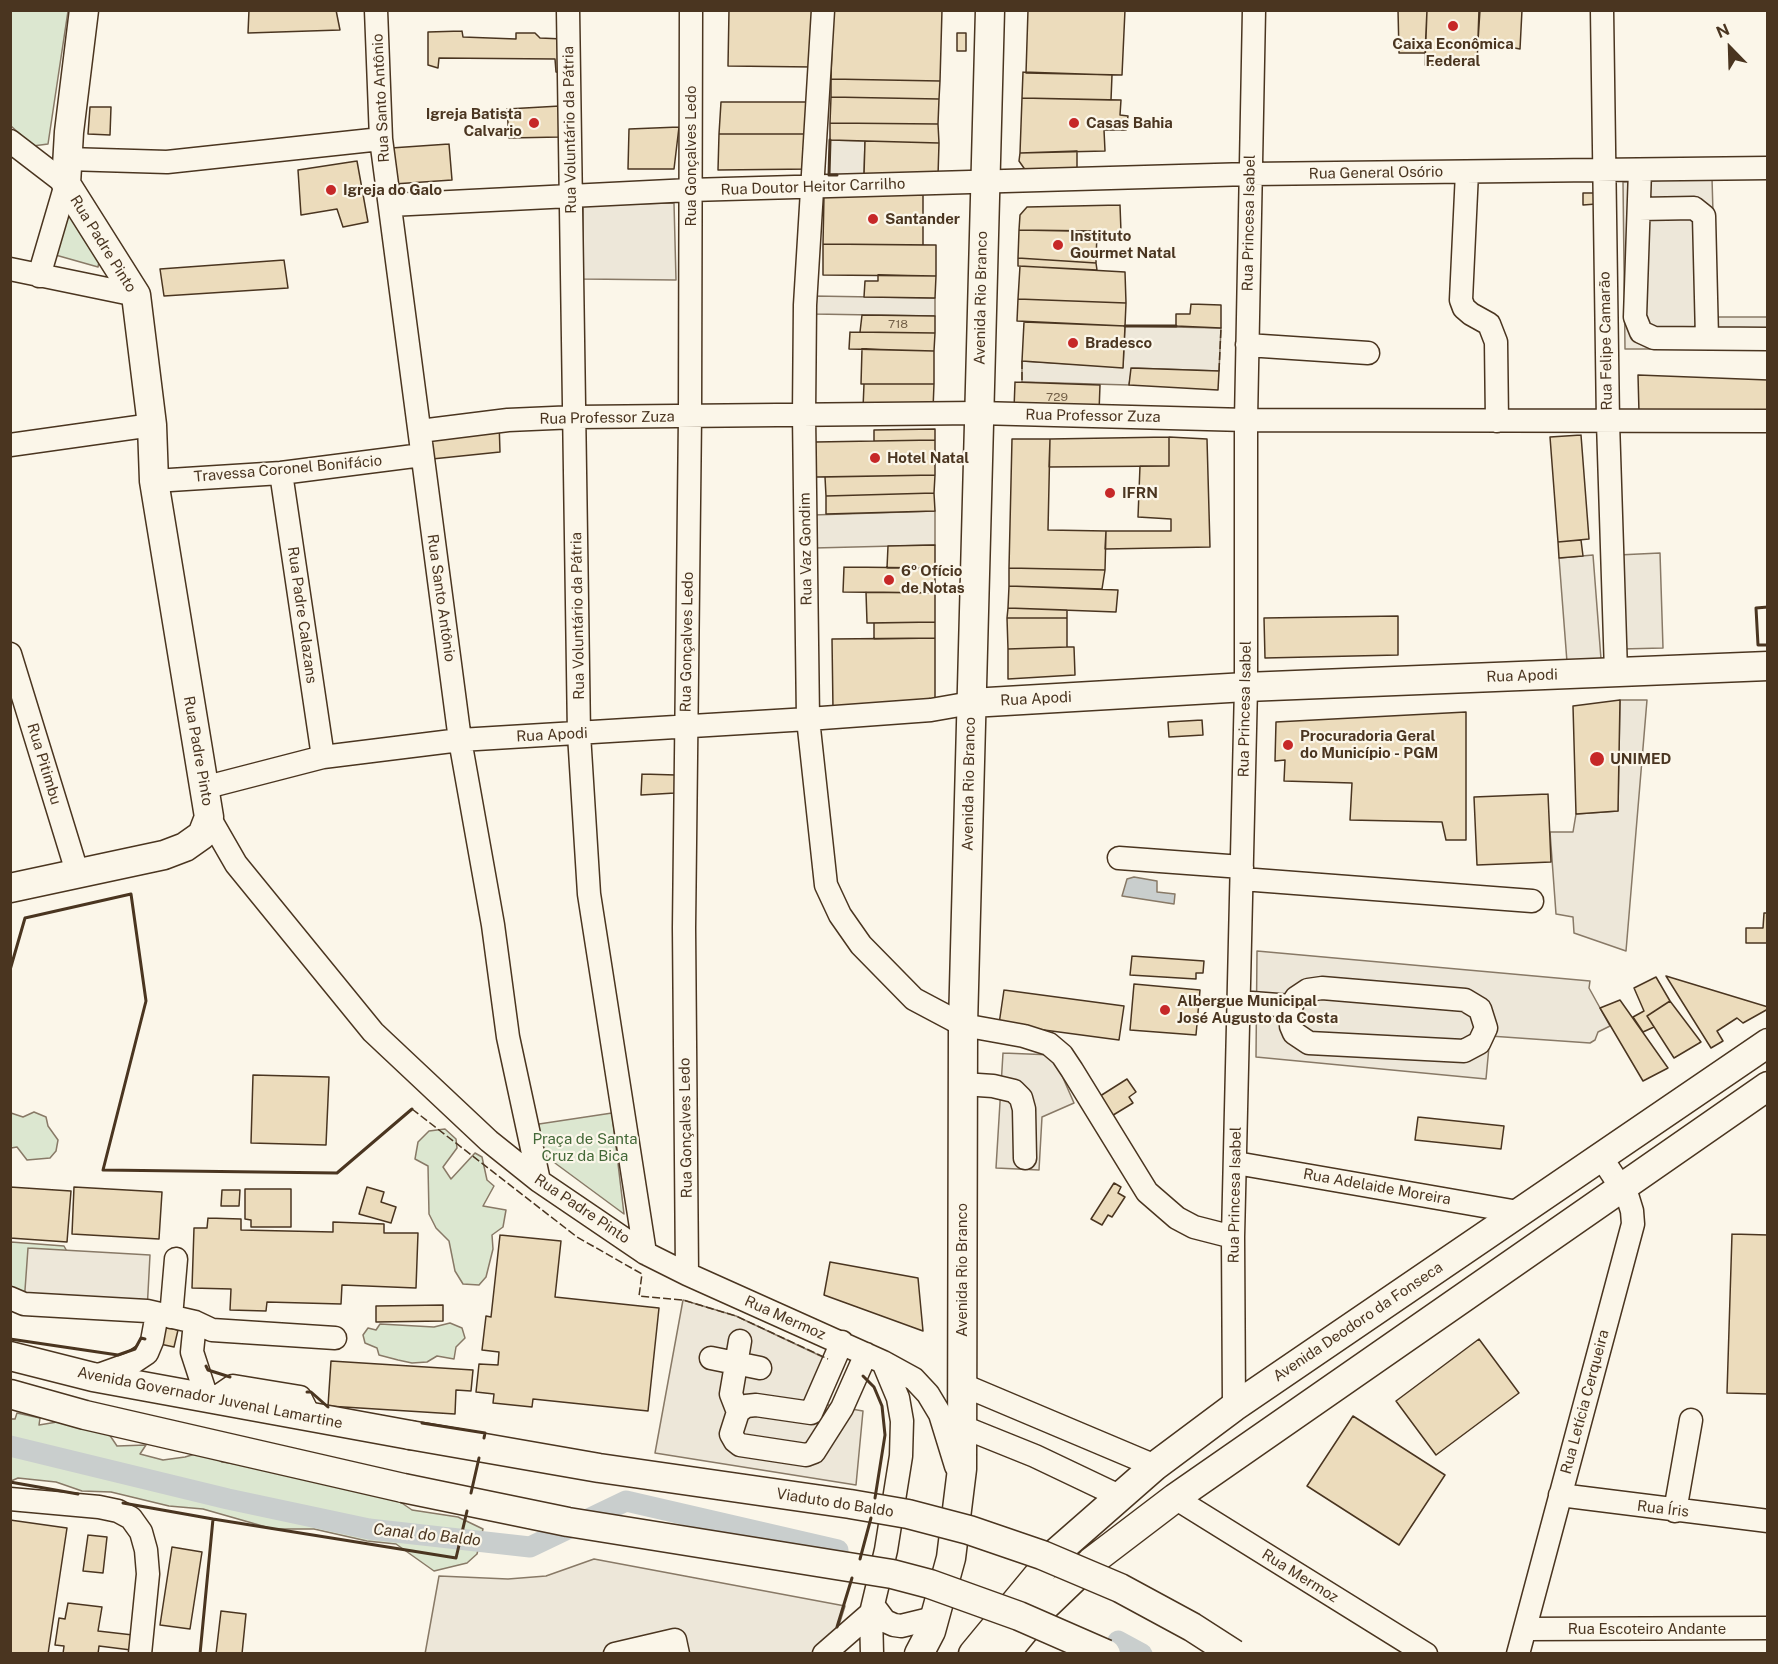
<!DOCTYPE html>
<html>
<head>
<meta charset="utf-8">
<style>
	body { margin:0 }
	#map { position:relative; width:1778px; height:1664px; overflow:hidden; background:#fbf6e9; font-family:"Public Sans",sans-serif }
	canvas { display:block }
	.frame { position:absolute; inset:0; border:12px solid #4a3520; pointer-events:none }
	.north { position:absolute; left:1700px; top:18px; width:60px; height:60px; -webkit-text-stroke:4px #fbf6e9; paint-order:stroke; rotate:337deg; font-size:16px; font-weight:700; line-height:24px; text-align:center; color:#4a3520 }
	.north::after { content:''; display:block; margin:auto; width:21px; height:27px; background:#4a3520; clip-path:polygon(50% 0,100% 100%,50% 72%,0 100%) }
</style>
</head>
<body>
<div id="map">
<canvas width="1778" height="1664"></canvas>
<div class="frame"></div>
<div class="north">N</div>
</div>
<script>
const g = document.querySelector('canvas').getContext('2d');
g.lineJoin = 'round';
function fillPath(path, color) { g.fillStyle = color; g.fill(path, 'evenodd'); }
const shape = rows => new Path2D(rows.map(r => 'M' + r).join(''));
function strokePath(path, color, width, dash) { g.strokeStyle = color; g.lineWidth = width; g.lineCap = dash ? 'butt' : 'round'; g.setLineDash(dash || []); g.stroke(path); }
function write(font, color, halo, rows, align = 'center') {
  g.font = font + ' "Public Sans",sans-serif'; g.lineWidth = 4.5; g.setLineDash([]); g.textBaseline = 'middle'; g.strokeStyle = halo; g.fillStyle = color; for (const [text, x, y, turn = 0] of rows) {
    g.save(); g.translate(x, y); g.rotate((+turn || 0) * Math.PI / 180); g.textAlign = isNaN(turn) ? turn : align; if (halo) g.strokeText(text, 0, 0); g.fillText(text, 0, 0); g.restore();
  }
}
const green = shape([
	[11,11,68,11,48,144,33,146,11,126,11,11],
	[63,199,101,251,98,267,52,254,63,199],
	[34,1112,46,1117,48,1126,58,1140,56,1151,50,1158,27,1160,17,1147,11,1148,11,1113,23,1117,34,1112],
	[612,1113,624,1214,540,1152,539,1124,612,1113],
	[445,1129,456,1139,457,1148,443,1167,451,1179,475,1153,482,1157,487,1180,494,1186,483,1206,506,1210,503,1227,492,1235,493,1249,486,1277,479,1285,463,1284,455,1271,449,1241,436,1228,429,1214,428,1166,415,1159,418,1142,429,1131,445,1129],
	[11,1242,64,1246,102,1315,75,1318,68,1311,11,1308,11,1242],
	[450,1323,462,1328,465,1338,456,1347,454,1359,437,1356,427,1362,412,1363,398,1360,379,1355,377,1348,365,1343,363,1335,368,1328,376,1330,380,1324,434,1327,450,1323],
	[17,1413,40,1418,39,1425,63,1421,103,1425,117,1446,146,1445,140,1454,163,1460,185,1457,205,1451,222,1462,286,1471,393,1497,412,1510,458,1517,483,1529,477,1554,467,1563,434,1571,396,1544,367,1541,314,1529,273,1529,203,1509,169,1506,111,1492,82,1491,56,1482,18,1478,11,1481,10,1419,15,1419,17,1413]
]);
fillPath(green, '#dce7d0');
strokePath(green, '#887966', 1.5);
const parking = shape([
	[830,140,865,141,864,175,829,175,830,140],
	[1712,178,1716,317,1767,317,1767,349,1625,349,1623,182,1712,178],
	[674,203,676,280,583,279,583,205,674,203],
	[813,296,935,298,935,316,813,314,813,296],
	[1125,326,1221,328,1219,371,1132,368,1129,385,1022,382,1022,361,1123,367,1125,326],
	[935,511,935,545,814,548,813,515,935,511],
	[1660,553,1663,648,1621,649,1618,555,1660,553],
	[1593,555,1601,659,1567,662,1559,558,1593,555],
	[1620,700,1647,700,1626,951,1574,933,1573,917,1556,914,1550,832,1573,832,1576,814,1618,811,1620,700],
	[1257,951,1590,981,1589,988,1610,1026,1598,1032,1595,1040,1590,1043,1490,1036,1486,1079,1256,1057,1257,951],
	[1003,1053,1053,1055,1074,1103,1042,1117,1039,1170,996,1168,1003,1053],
	[28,1248,150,1255,147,1311,24,1304,28,1248],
	[683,1300,736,1316,827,1359,811,1402,863,1411,856,1485,655,1453,683,1300],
	[594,1559,845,1606,839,1625,827,1642,812,1653,689,1653,685,1638,615,1653,425,1654,439,1576,508,1579,546,1576,594,1559]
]);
fillPath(parking, '#ede7d9');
strokePath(parking, '#887966', 1.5);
const water = shape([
	[1134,877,1157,881,1157,892,1175,894,1174,904,1122,896,1127,879,1134,877]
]);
fillPath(water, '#c9cecd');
strokePath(water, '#887966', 1.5);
strokePath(shape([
	[10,1446,228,1499,369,1529,530,1547,626,1501,838,1550],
	[1118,1641,1142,1654]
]), '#c9cecd', 21);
const building = shape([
	[249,10,336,10,340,30,248,33,249,10],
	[729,10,815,10,813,67,728,66,729,10],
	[833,10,942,10,940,81,831,79,833,10],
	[1028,10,1125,10,1122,75,1026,73,1028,10],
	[1398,10,1427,10,1425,53,1399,53,1398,10],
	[1427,10,1479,10,1477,66,1425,65,1427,10],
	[1480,10,1522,10,1520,49,1478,41,1480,10],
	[462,31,463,37,516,39,516,33,535,33,540,38,563,39,564,73,556,72,555,59,439,58,438,68,428,65,428,32,462,31],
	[957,33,966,33,966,51,957,51,957,33],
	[1023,72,1112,75,1111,100,1022,98,1023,72],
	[831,79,940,81,939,99,831,97,831,79],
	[831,97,939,99,938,124,830,123,831,97],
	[1022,98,1121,100,1120,115,1128,116,1126,130,1104,130,1105,151,1020,153,1022,98],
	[721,102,815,102,812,134,719,134,721,102],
	[560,106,560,137,509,138,507,109,560,106],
	[90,107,111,107,110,135,88,134,90,107],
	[830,123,938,124,939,143,830,140,830,123],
	[679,127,674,169,628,169,629,129,679,127],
	[719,134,812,134,812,169,718,170,719,134],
	[865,141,939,143,938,176,864,175,865,141],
	[449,144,452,180,394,184,391,148,449,144],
	[1077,151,1077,170,1026,171,1019,161,1020,153,1077,151],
	[357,161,368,222,343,227,337,209,301,215,298,170,357,161],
	[1583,193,1595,193,1596,204,1583,205,1583,193],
	[824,195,923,195,923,245,823,244,824,195],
	[1120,205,1121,232,1019,230,1020,215,1027,207,1120,205],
	[1019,230,1097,231,1096,263,1018,258,1019,230],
	[823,244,936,245,936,276,823,275,823,244],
	[1018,258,1096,263,1097,270,1018,266,1018,258],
	[284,260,288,288,164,296,160,269,284,260],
	[1020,266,1125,272,1126,303,1018,299,1020,266],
	[878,275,936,276,935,298,864,297,865,281,878,281,878,275],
	[1018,299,1126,303,1125,326,1017,321,1018,299],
	[1191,304,1221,305,1221,328,1176,326,1176,314,1190,314,1191,304],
	[862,315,935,316,935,333,860,332,862,315],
	[1024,322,1125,326,1123,368,1022,361,1024,322],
	[850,332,935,333,934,351,849,349,850,332],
	[862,349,934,351,934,384,861,384,862,349],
	[1131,368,1219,371,1218,390,1129,385,1131,368],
	[1638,375,1768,380,1768,413,1639,413,1638,375],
	[1015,382,1100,385,1099,412,1014,409,1015,382],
	[864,384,934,384,933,409,863,408,864,384],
	[499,421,500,452,432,459,429,430,499,421],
	[935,429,935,440,874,441,874,430,935,429],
	[1581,435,1589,539,1558,542,1550,437,1581,435],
	[1169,437,1169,466,1049,467,1050,439,1169,437],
	[1169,437,1207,439,1210,547,1105,549,1106,531,1171,531,1171,519,1138,517,1140,466,1169,466,1169,437],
	[1012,439,1050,439,1048,530,1106,531,1105,570,1009,568,1012,439],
	[935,440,935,475,816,477,815,442,935,440],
	[935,475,934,493,826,496,825,477,935,475],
	[934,493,935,511,826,514,826,496,934,493],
	[1581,540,1583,556,1559,558,1558,542,1581,540],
	[935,545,935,568,887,568,888,546,935,545],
	[844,567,935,568,935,593,843,592,844,567],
	[1009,568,1105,570,1102,589,1009,586,1009,568],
	[1009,586,1118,590,1116,612,1008,608,1009,586],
	[866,592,935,593,935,622,867,623,866,592],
	[1008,608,1067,610,1067,618,1007,618,1008,608],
	[1398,616,1398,655,1265,658,1264,618,1398,616],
	[1007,618,1067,618,1067,647,1008,649,1007,618],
	[935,622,935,638,874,639,874,623,935,622],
	[935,638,935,708,833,710,832,639,935,638],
	[1067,647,1074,647,1075,675,1008,679,1008,649,1067,647],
	[1620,700,1618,811,1576,814,1573,706,1620,700],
	[1466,712,1466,840,1446,840,1442,822,1350,820,1352,783,1284,781,1285,760,1275,761,1276,722,1466,712],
	[1202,720,1203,735,1169,737,1168,722,1202,720],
	[642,774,676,775,675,793,641,795,642,774],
	[1548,794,1551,862,1477,865,1474,797,1548,794],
	[1764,913,1768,913,1768,943,1746,943,1746,928,1763,928,1764,913],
	[1132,956,1204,961,1203,973,1196,973,1196,979,1130,975,1132,956],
	[1666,976,1768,1007,1768,1009,1743,1023,1737,1018,1717,1031,1723,1041,1711,1048,1666,976],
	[1656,977,1670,1001,1647,1016,1654,1027,1643,1032,1633,1017,1644,1011,1634,988,1656,977],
	[1134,984,1200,990,1196,1035,1130,1030,1134,984],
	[1004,990,1124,1006,1119,1040,999,1024,1004,990],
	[1620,1000,1668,1068,1643,1081,1600,1008,1620,1000],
	[1670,1001,1701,1042,1674,1058,1647,1016,1670,1001],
	[253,1075,329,1077,326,1145,251,1143,253,1075],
	[1127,1079,1136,1092,1129,1097,1133,1103,1110,1117,1097,1098,1127,1079],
	[1418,1117,1504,1126,1501,1149,1415,1140,1418,1117],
	[1114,1183,1121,1187,1118,1193,1125,1197,1112,1217,1108,1215,1102,1225,1091,1219,1114,1183],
	[10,1187,71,1191,67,1242,10,1238,10,1187],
	[74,1187,162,1192,159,1239,72,1234,74,1187],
	[367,1187,384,1192,381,1202,396,1207,391,1223,359,1214,367,1187],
	[245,1189,291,1189,291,1227,251,1227,251,1220,245,1219,245,1189],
	[222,1190,240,1190,239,1206,221,1206,222,1190],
	[208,1218,241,1219,241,1230,333,1232,333,1222,384,1224,384,1233,418,1233,416,1288,342,1285,341,1304,267,1302,266,1311,230,1310,231,1289,192,1288,194,1228,207,1228,208,1218],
	[1732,1234,1768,1235,1768,1394,1727,1393,1732,1234],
	[500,1235,561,1241,555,1297,659,1308,648,1411,533,1399,532,1407,493,1403,494,1394,476,1392,479,1364,498,1365,499,1352,482,1350,486,1316,491,1317,500,1235],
	[830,1262,918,1278,923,1331,824,1295,830,1262],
	[443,1305,443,1321,376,1322,376,1306,443,1305],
	[164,1327,178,1330,174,1347,160,1344,164,1327],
	[1479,1339,1519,1393,1436,1455,1396,1401,1479,1339],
	[331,1361,473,1370,471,1391,456,1390,455,1414,328,1406,331,1361],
	[1353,1416,1445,1475,1399,1545,1307,1486,1353,1416],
	[10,1520,67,1528,48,1654,10,1654,10,1520],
	[88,1535,107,1537,103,1573,83,1571,88,1535],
	[172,1547,202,1552,190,1629,160,1625,172,1547],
	[68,1603,102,1607,98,1631,133,1635,131,1650,99,1646,98,1654,63,1654,64,1646,55,1645,59,1618,65,1619,68,1603],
	[221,1611,246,1614,242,1654,216,1654,221,1611]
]);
fillPath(building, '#ecdcbc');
strokePath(building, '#4a3520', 1.5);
const minor = shape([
	[376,10,381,139,460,740,493,925,508,1037,539,1181],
	[568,10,579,734,589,894,645,1253],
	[823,10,805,305,804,415,808,719,826,885,840,915,861,945,914,999,963,1025,1024,1036,1049,1044,1062,1055,1072,1070,1147,1192,1177,1218,1194,1227,1233,1237],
	[1602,10,1608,422,1616,672],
	[10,141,66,184,39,276],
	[67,159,167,162,381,139],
	[1640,170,1635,317,1641,332,1654,338,1768,339],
	[1467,172,1461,300,1464,308,1471,314,1489,324,1496,342,1497,421],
	[390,205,690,190,1250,174,1768,168],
	[1639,209,1694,208,1704,216,1707,338],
	[10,269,136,295],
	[1247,345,1368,353],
	[420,431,508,420,576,417,978,413,1246,420,1768,421],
	[10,445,152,425],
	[281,473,323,757],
	[154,481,281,473,422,455],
	[10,654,78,875],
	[203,788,323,757,460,740,808,719,931,710,971,703],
	[209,817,236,864,373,1032,489,1141,539,1181,645,1253,687,1274,883,1362,914,1379,928,1394,940,1414,956,1466],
	[1119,858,1242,867],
	[1242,879,1532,901],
	[1239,1002,1291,1006,1296,998,1308,990,1322,988,1465,1000,1480,1009,1486,1028,1479,1043,1464,1051,1309,1043,1294,1033,1291,1026,1291,1006],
	[963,1084,993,1086,1014,1091,1021,1098,1024,1109,1025,1158],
	[1236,1163,1518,1212],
	[687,1274,684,928,690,417,691,10],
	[10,1298,24,1304,147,1311,195,1322,212,1330,335,1338],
	[171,1317,176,1259],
	[195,1322,192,1352,207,1398],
	[842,1342,811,1413,756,1405,746,1406,738,1412,731,1434,735,1441,740,1445,806,1455,814,1452,842,1408,866,1354],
	[711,1358,760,1368],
	[93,1377,132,1363,147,1353,152,1341,157,1314],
	[963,1385,1155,1466],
	[214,1399,233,1386,300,1397,310,1417],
	[1234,1407,1233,1237,1246,687,1246,420,1254,10],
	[738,1412,731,1394,740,1341],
	[963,1427,1035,1456,1119,1496],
	[1560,1495,1768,1521],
	[1175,1498,1426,1654],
	[10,1499,99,1507,118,1511,131,1518,141,1532,146,1550,148,1574,140,1654],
	[1675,1511,1691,1420],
	[873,1605,885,1621,894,1625,901,1626,934,1618],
	[1526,1629,1768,1628],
	[615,1654,675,1640,678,1654],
	[824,1654,871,1613],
	[872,1654,871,1613,886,1550,901,1456,902,1421,898,1398,883,1362],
	[1518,1654,1633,1224,1632,1211,1628,1198,1601,1157]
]);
const major = shape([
	[971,703,1246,687,1768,666],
	[10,888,164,855,185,847,202,835,209,817,154,481,152,425,136,295,66,184,69,132,84,10],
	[10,1356,93,1377,410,1435],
	[10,1394,85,1415,403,1488],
	[919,1654,931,1631,951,1558,962,1469,963,1025,990,10],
	[973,1654,1058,1551,1155,1466,1234,1407,1768,1043],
	[1005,1654,1041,1610,1091,1562,1175,1498,1768,1086]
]);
strokePath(minor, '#4a3520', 25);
strokePath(major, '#4a3520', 31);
strokePath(minor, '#fbf6e9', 22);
strokePath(major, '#fbf6e9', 28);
const majorBridge = shape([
	[410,1435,599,1468,850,1504,908,1514,969,1530,1042,1555,1120,1588,1192,1627,1234,1654],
	[403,1488,568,1522,892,1574,930,1584,1019,1616,1106,1654]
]);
strokePath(majorBridge, '#4a3520', 31, []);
strokePath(majorBridge, '#fbf6e9', 28);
strokePath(shape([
	[1022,361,1022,382],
	[1219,371,1221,328],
	[412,1109,577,1237,642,1274,639,1296,683,1300,736,1316,828,1359]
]), '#4a3520', 1.5, [8, 3]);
strokePath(shape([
	[830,140,829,175,837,175],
	[1125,326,1176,326],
	[1768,607,1756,608,1758,645,1768,645],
	[10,970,25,918,131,894,146,1001,103,1170,337,1173,412,1109],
	[10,1339,118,1355,135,1349,141,1338,145,1339],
	[206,1366,208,1370,230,1377],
	[863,1376,874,1387,882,1406,885,1435,875,1498],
	[307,1392,311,1392,328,1407],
	[422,1423,485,1433,484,1438],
	[10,1482,78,1494],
	[471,1493,479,1458],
	[123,1503,213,1519,200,1654],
	[213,1519,456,1558,467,1511],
	[860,1559,871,1518],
	[837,1627,852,1578]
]), '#4a3520', 3);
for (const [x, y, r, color] of [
	[1453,26,6,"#c62828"],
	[534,123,6,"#c62828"],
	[1074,123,6,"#c62828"],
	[331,190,6,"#c62828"],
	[873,219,6,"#c62828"],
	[1058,245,6,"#c62828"],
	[1073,343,6,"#c62828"],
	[875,458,6,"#c62828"],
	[1110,493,6,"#c62828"],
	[889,580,6,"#c62828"],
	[1288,745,6,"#c62828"],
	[1597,759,8,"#c62828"],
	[1165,1010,6,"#c62828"]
]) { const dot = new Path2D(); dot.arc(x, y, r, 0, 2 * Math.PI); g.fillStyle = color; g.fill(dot); strokePath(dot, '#fbf6e9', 2); }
write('12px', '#725f47', null, [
	["718",898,324],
	["729",1057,397]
]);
write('bold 15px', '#4a3520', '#fbf6e9', [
	["Caixa Econômica",1453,44,"center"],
	["Federal",1453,61,"center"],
	["Igreja Batista",522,114,"right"],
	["Calvario",522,131,"right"],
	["Casas Bahia",1086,123],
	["Igreja do Galo",343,190],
	["Santander",885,219],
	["Instituto",1070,236],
	["Gourmet Natal",1070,253],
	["Bradesco",1085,343],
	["Hotel Natal",887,458],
	["IFRN",1122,493],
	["6º Ofício",901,571],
	["de Notas",901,588],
	["Procuradoria Geral",1300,736],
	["do Município - PGM",1300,753],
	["UNIMED",1610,759],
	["Albergue Municipal",1177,1001],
	["José Augusto da Costa",1177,1018]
], 'left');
write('15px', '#4a3520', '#fbf6e9', [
	["Rua Santo Antônio",381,98,-93],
	["Rua Voluntário da Pátria",570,130,-91],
	["Rua Gonçalves Ledo",691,156,-90],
	["Rua General Osório",1376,173,-1],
	["Rua Doutor Heitor Carrilho",813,187,-2],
	["Rua Princesa Isabel",1249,223,-89],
	["Rua Padre Pinto",103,244,58],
	["Avenida Rio Branco",981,298,-89],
	["Rua Felipe Camarão",1606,341,-91],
	["Rua Professor Zuza",1093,416,1],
	["Rua Professor Zuza",607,418,-1],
	["Travessa Coronel Bonifácio",288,469,-5],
	["Rua Vaz Gondim",806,549,-91],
	["Rua Santo Antônio",441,598,82],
	["Rua Padre Calazans",302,615,82],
	["Rua Voluntário da Pátria",578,616,-91],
	["Rua Gonçalves Ledo",687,642,-89],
	["Rua Apodi",1522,676,-2],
	["Rua Apodi",1036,699,-3],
	["Rua Princesa Isabel",1245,709,-89],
	["Rua Apodi",552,735,-3],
	["Rua Padre Pinto",198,751,80],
	["Rua Pitimbu",44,764,73],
	["Avenida Rio Branco",969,784,-89],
	["Rua Gonçalves Ledo",686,1128,-91],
	["Rua Adelaide Moreira",1377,1187,10],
	["Rua Princesa Isabel",1235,1195,-89],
	["Rua Padre Pinto",582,1209,34],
	["Avenida Rio Branco",962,1270,-90],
	["Rua Mermoz",785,1318,24],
	["Avenida Deodoro da Fonseca",1358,1322,-34],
	["Avenida Governador Juvenal Lamartine",210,1398,11],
	["Rua Letícia Cerqueira",1585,1402,-75],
	["Viaduto do Baldo",835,1503,9],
	["Rua Íris",1663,1509,7],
	["Rua Mermoz",1300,1576,32],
	["Rua Escoteiro Andante",1647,1629]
]);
write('15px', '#436837', '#fbf6e9', [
	["Praça de Santa",585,1139],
	["Cruz da Bica",585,1156]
]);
write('italic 16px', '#4a3520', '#fbf6e9', [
	["Canal do Baldo",427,1535,6]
]);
</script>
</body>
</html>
